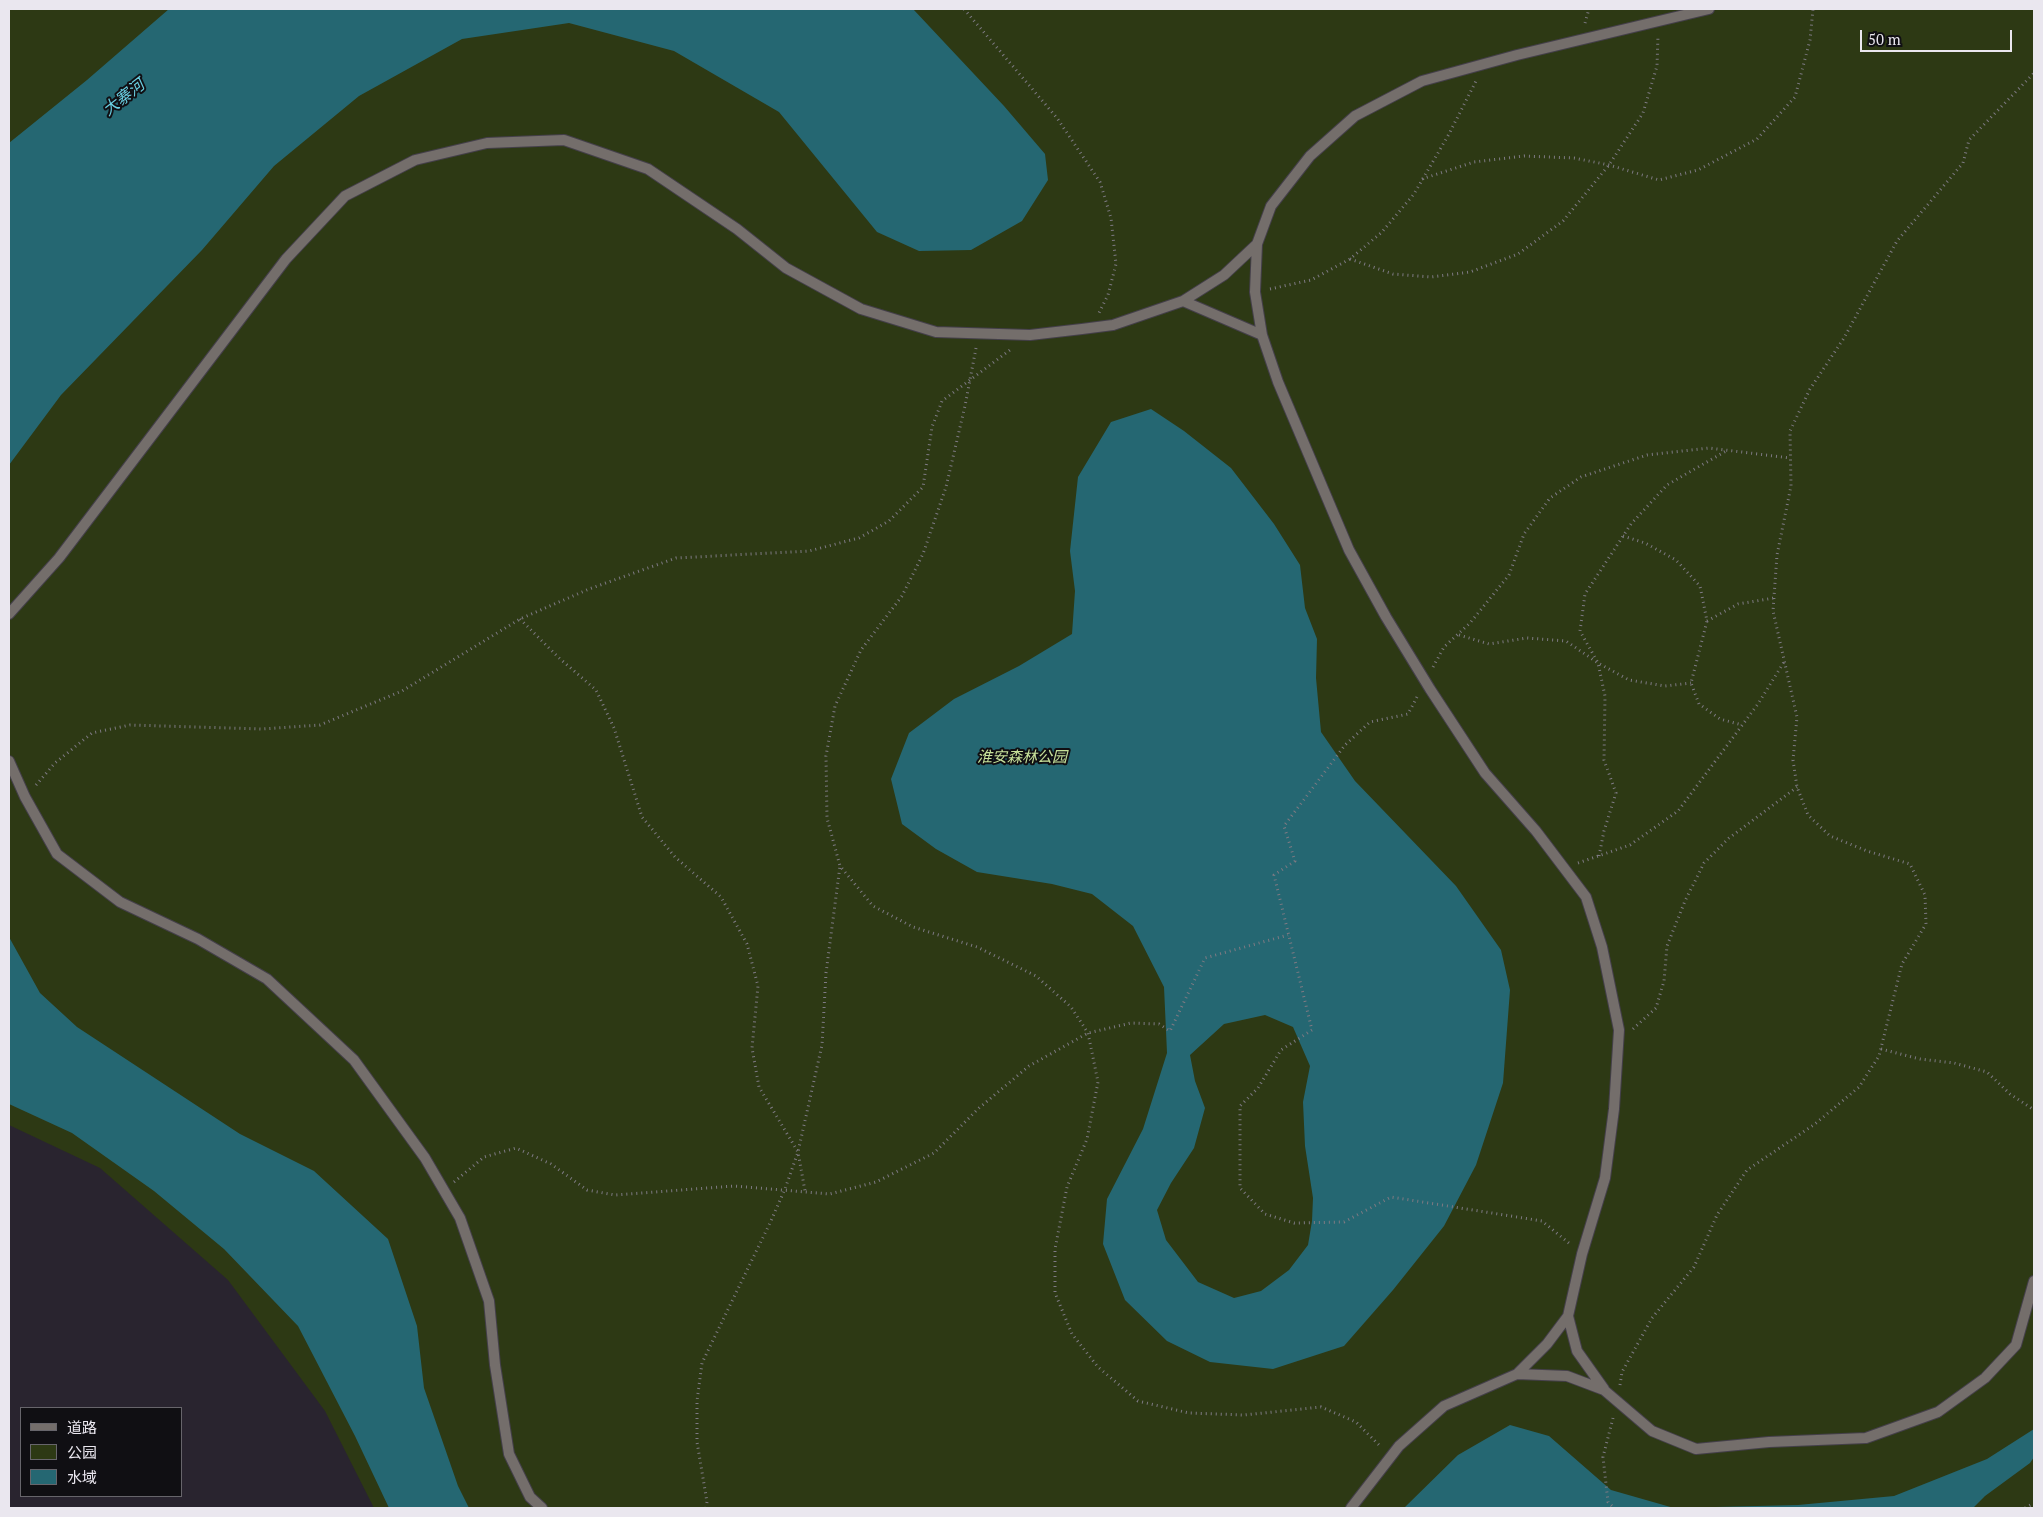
<!DOCTYPE html>
<html>
<head>
<meta charset="utf-8">
<style>
	body { margin:0 }
	#map { position:relative; width:2043px; height:1517px; overflow:hidden; background:#29242f; font-family:"PT Serif","Noto Sans SC",serif }
	canvas { display:block }
	.frame { position:absolute; inset:0; border:10px solid #eae7ef; pointer-events:none }
	.legend { position:absolute; left:20px; top:1407px; width:162px; height:90px; box-sizing:border-box; background:#100f13; border:1px solid #67656b; margin:0; padding:6px 9px; list-style:none; font-size:15px; color:#eae7ef }
	.legend li { display:flex; align-items:center; gap:10px; height:25px }
	.legend b { width:25px; border:1px solid #67656b }
	.scale { position:absolute; left:1860px; top:30px; width:152px; height:22px; box-sizing:border-box; border:2px solid #eae7ef; border-top:0; padding-left:6px; font-size:15px; line-height:18px; white-space:nowrap; color:#eae7ef; -webkit-text-stroke:4px #100f13; paint-order:stroke }
</style>
</head>
<body>
<div id="map">
<canvas width="2043" height="1517"></canvas>
<div class="frame"></div>
<ul class="legend">
<li><b style="height:6px;background:#746e6b"></b>道路</li>
<li><b style="height:14px;background:#2d3914"></b>公园</li>
<li><b style="height:14px;background:#256772"></b>水域</li>
</ul>
<div class="scale">50 m</div>
</div>
<script>
const g = document.querySelector('canvas').getContext('2d');
g.lineJoin = 'round';
function fillPath(path, color) { g.fillStyle = color; g.fill(path, 'evenodd'); }
const shape = rows => new Path2D(rows.map(r => 'M' + r).join(''));
function strokePath(path, color, width, dash) { g.strokeStyle = color; g.lineWidth = width; g.lineCap = dash ? 'butt' : 'round'; g.setLineDash(dash || []); g.stroke(path); }
function write(font, color, halo, rows, align = 'center') {
  g.font = font + ' "PT Serif","Noto Sans SC",serif'; g.lineWidth = 4; g.setLineDash([]); g.textBaseline = 'middle'; g.strokeStyle = halo; g.fillStyle = color; for (const [text, x, y, turn = 0] of rows) {
    g.save(); g.translate(x, y); g.rotate((+turn || 0) * Math.PI / 180); g.textAlign = isNaN(turn) ? turn : align; if (halo) g.strokeText(text, 0, 0); g.fillText(text, 0, 0); g.restore();
  }
}
fillPath(shape([
	[9,9,2034,9,2034,1508,374,1508,325,1411,228,1280,100,1168,9,1125]
]), '#2d3914');
fillPath(shape([
	[169,9,913,9,1004,106,1045,154,1048,180,1022,221,971,250,919,251,877,232,779,112,674,51,569,23,462,39,359,96,274,166,202,250,61,395,9,465,9,143,87,80],
	[1151,409,1184,431,1231,468,1274,524,1300,565,1305,608,1317,639,1316,678,1321,732,1355,781,1456,886,1501,950,1510,990,1503,1083,1476,1165,1444,1226,1393,1290,1344,1346,1273,1369,1210,1362,1167,1341,1125,1300,1103,1244,1107,1199,1143,1129,1167,1053,1164,987,1133,926,1092,894,1052,884,977,872,936,849,902,824,891,779,909,733,954,699,1019,666,1072,634,1075,591,1070,551,1078,477,1111,422],
	[1265,1015,1293,1027,1310,1066,1303,1102,1305,1146,1313,1198,1312,1221,1308,1245,1289,1270,1261,1291,1234,1298,1198,1282,1166,1240,1157,1210,1171,1183,1194,1148,1205,1108,1195,1081,1190,1055,1224,1024],
	[9,937,40,993,77,1027,240,1134,314,1171,388,1239,417,1326,424,1388,458,1486,469,1508,389,1508,355,1436,298,1326,224,1249,154,1191,72,1133,9,1104],
	[1510,1425,1549,1436,1611,1490,1674,1508,1798,1505,1894,1496,1987,1459,2034,1429,2034,1457,2030,1463,1985,1496,1973,1508,1404,1508,1458,1455]
]), '#256772');
const street = shape([
	[1257,244,1255,292,1262,335,1278,382,1349,550,1386,617,1430,689,1485,773,1536,831,1586,897,1602,947,1619,1030,1614,1109,1605,1178,1582,1254,1568,1316,1547,1344,1517,1374],
	[1183,301,1262,335],
	[9,614,59,558,286,259,345,196,415,160,487,143,564,140,648,169,737,229,786,268,861,309,936,332,1030,335,1082,329,1113,325,1183,301,1224,275,1257,244,1271,206,1310,156,1355,116,1422,81,1517,55,1709,9],
	[9,761,25,797,57,854,120,902,198,939,267,979,354,1060,425,1158,460,1218,489,1301,495,1365,509,1454,530,1497,542,1508],
	[1568,1316,1577,1351,1604,1389],
	[1351,1508,1399,1446,1444,1406,1517,1374,1567,1376,1604,1390,1652,1431,1696,1449,1769,1442,1866,1438,1938,1412,1985,1378,2016,1345,2034,1281]
]);
strokePath(street, '#443f4a', 12);
strokePath(shape([
	[964,9,1057,118,1100,182,1111,218,1116,264,1108,295,1099,313],
	[1585,23,1589,9],
	[1422,179,1474,162,1524,156,1574,158,1609,165,1659,180,1698,170,1757,139,1795,97,1810,40,1813,9],
	[1350,259,1393,274,1431,277,1470,272,1518,254,1563,221,1609,165,1643,113,1657,66,1658,36],
	[1270,289,1311,280,1350,259,1382,232,1414,194,1449,134,1476,81],
	[976,348,965,406,946,487,923,554,902,596,861,650,835,706,826,756,827,818,840,866,873,906,913,927,977,947,1036,976,1071,1007,1088,1033,1098,1082,1087,1139,1067,1187,1055,1249,1055,1293,1072,1334,1098,1367,1138,1401,1189,1413,1244,1415,1321,1407,1356,1422,1381,1447],
	[1623,536,1645,543,1676,560,1700,586,1707,621,1691,683,1699,704,1720,719,1742,725],
	[520,619,558,657,596,690,614,728,642,817,675,857,721,897,747,944,758,986,752,1048,759,1087,798,1152,805,1191],
	[1707,621,1738,604,1774,598],
	[1459,635,1489,644,1527,638,1566,641,1598,663,1629,680,1665,686,1691,683],
	[1433,667,1444,647,1470,623,1509,575,1524,534,1550,498,1581,477,1647,455,1709,448,1790,458],
	[1417,697,1408,714,1370,722,1345,745,1284,826,1295,861,1274,875,1312,1030,1281,1050,1258,1088,1240,1106,1240,1188,1265,1214,1294,1223,1344,1222,1391,1197,1542,1221,1570,1244],
	[36,785,55,763,92,733,130,725,262,729,320,725,402,691,520,619,589,589,676,558,809,551,859,538,889,521,923,487,932,427,942,401,1010,350],
	[1599,856,1604,831,1616,793,1604,760,1605,696,1598,663,1580,631,1585,594,1631,524,1667,485,1726,451],
	[1578,863,1630,845,1678,811,1758,704,1784,662],
	[1633,1029,1656,1008,1664,981,1667,946,1685,901,1704,863,1729,838,1797,787],
	[1881,1049,1920,1059,1954,1063,1987,1072,2010,1094,2034,1110],
	[454,1182,484,1157,516,1148,551,1164,587,1190,615,1195,734,1186,830,1194,876,1182,934,1153,979,1108,1029,1066,1088,1033,1131,1023,1159,1024,1170,1031,1205,958,1288,935],
	[1620,1385,1622,1372,1652,1318,1694,1267,1717,1215,1747,1170,1815,1124,1859,1087,1879,1056,1902,964,1926,924,1925,895,1910,864,1867,851,1830,836,1808,815,1797,787,1793,760,1797,717,1773,611,1777,555,1791,486,1790,431,1810,389,1844,338,1897,241,1963,163,1969,140,2034,73],
	[1613,1418,1603,1457,1608,1502,1614,1508],
	[706,1508,707,1502,697,1442,697,1401,702,1363,770,1223,785,1189,798,1152,822,1045,826,973,840,866],
	[2025,1508,2034,1503]
]), '#7e7a83', 3, [1, 4]);
strokePath(street, '#746e6b', 10);
write('italic 15px', '#c7e19a', '#100f13', [
	["淮安森林公园",1022,758]
]);
write('italic 16px', '#6acfe1', '#100f13', [
	["大寨河",124,98,-38]
]);
</script>
</body>
</html>
